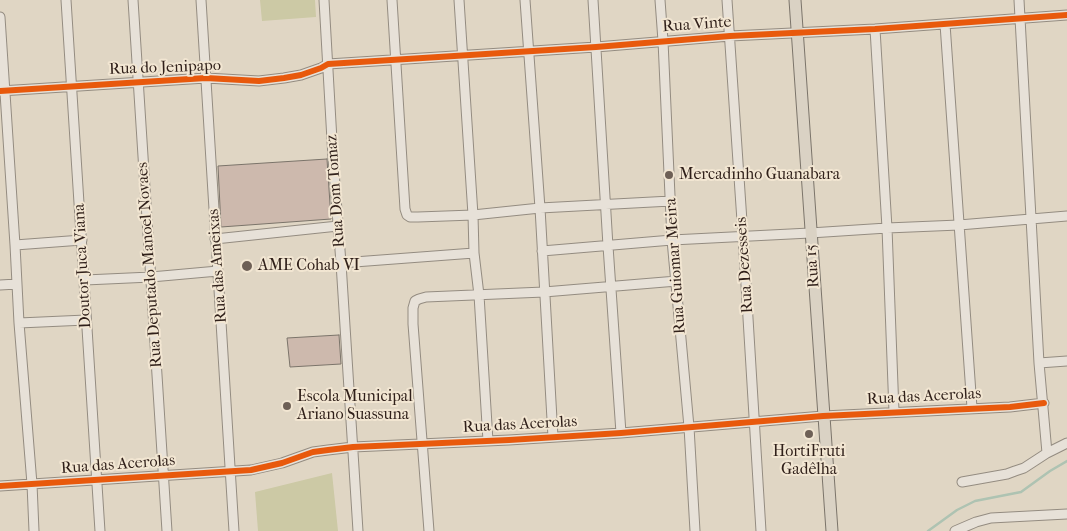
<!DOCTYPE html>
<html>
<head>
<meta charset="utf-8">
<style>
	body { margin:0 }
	canvas { display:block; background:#e0d6c4 }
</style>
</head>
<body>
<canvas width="1067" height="531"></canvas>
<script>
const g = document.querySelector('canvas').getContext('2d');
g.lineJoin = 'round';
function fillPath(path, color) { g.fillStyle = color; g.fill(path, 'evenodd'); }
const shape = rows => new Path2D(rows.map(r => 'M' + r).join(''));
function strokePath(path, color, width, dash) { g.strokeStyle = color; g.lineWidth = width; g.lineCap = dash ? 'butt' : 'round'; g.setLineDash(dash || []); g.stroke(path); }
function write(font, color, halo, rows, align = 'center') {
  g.font = font + ' "IM FELL French Canon",serif'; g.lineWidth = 4; g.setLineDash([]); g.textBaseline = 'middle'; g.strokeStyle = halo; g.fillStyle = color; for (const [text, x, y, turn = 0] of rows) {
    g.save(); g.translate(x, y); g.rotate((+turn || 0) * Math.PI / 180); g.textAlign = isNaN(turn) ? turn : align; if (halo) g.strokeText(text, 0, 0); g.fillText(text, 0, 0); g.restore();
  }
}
fillPath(shape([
	[260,0,315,0,316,17,262,21],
	[332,473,338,531,258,531,255,492]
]), '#ccc9a5');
strokePath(shape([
	[928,531,957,510,975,501,1021,492,1050,471,1067,461]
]), '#aec3b2', 2.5);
const building = shape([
	[327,159,331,219,221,227,218,166,327,159],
	[339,335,341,364,290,367,287,338,339,335]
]);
fillPath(building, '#cdb9ad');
strokePath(building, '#7b746a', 1);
const minor = shape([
	[66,0,100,531],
	[133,0,167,531],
	[201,0,234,531],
	[324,0,333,158,341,263,358,531],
	[392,0,405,209,407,215,410,217,418,217,473,215,540,208,671,201],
	[459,0,473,215,474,253,479,295,488,441],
	[525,0,540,208,553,437],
	[593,0,608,246,621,433],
	[660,0,663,41,672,240,689,427,695,531],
	[727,0,743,236,761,531],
	[1019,0,1039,363,1047,453],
	[0,17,15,245,19,323,32,484,34,531],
	[945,24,972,408],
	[875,29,887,228,894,412],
	[0,91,206,78,259,81,284,78,301,75,321,68,328,64,596,47,730,36,875,29,1067,15],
	[215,239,338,226],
	[15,245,82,240],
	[542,251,672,240,810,233,887,228,959,225,1067,216],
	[341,263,474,253],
	[85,280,151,277,218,271],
	[0,285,17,284],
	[19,323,86,320],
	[1039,363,1067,361],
	[962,482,1007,474,1015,471,1024,468,1047,453,1067,443],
	[0,486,251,470,282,463,313,452,328,450,353,447,509,440,621,433,823,416,1010,407,1044,403],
	[429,531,413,324,413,308,415,301,419,299,426,297,544,292,677,281],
	[955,531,976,522,991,518,1067,514]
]);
const major = shape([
	[795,0,832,531]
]);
strokePath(minor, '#948c81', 11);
strokePath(major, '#7b746a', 13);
strokePath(minor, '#e7e1d8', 9);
strokePath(major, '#dad2c4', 11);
strokePath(shape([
	[0,91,206,78,259,81,284,78,301,75,321,68,328,64,596,47,730,36,875,29,1067,15],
	[0,486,251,470,282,463,313,452,328,450,353,447,509,440,621,433,823,416,1010,407,1044,403]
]), '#e8590c', 6);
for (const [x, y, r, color] of [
	[669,175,5,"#6e6056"],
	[247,266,6,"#6e6056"],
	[287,406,5,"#6e6056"],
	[809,434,5,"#6e6056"]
]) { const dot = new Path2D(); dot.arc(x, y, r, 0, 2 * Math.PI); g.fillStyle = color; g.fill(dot); strokePath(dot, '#f2e6d2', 2); }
write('16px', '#30201a', '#f2e6d2', [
	["Rua Vinte",697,25,-4],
	["Rua do Jenipapo",165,68,-2],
	["Rua Dom Tomaz",336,191,-94],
	["Rua Deputado Manoel Novaes",150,265,-94],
	["Rua Dezesseis",745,265,-94],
	["Doutor Juca Viana",83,266,-93],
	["Rua das Ameixas",218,266,-94],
	["Rua Guiomar Meira",676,266,-94],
	["Rua 15",813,266,-94],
	["Rua das Acerolas",924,397,-3],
	["Rua das Acerolas",520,425,-3],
	["Rua das Acerolas",118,465,-4]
]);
write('16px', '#30201a', '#f2e6d2', [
	["Mercadinho Guanabara",679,175],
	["AME Cohab VI",258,266],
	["Escola Municipal",297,397],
	["Ariano Suassuna",297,415],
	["HortiFruti",809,452,"center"],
	["Gadêlha",809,470,"center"]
], 'left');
</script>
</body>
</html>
